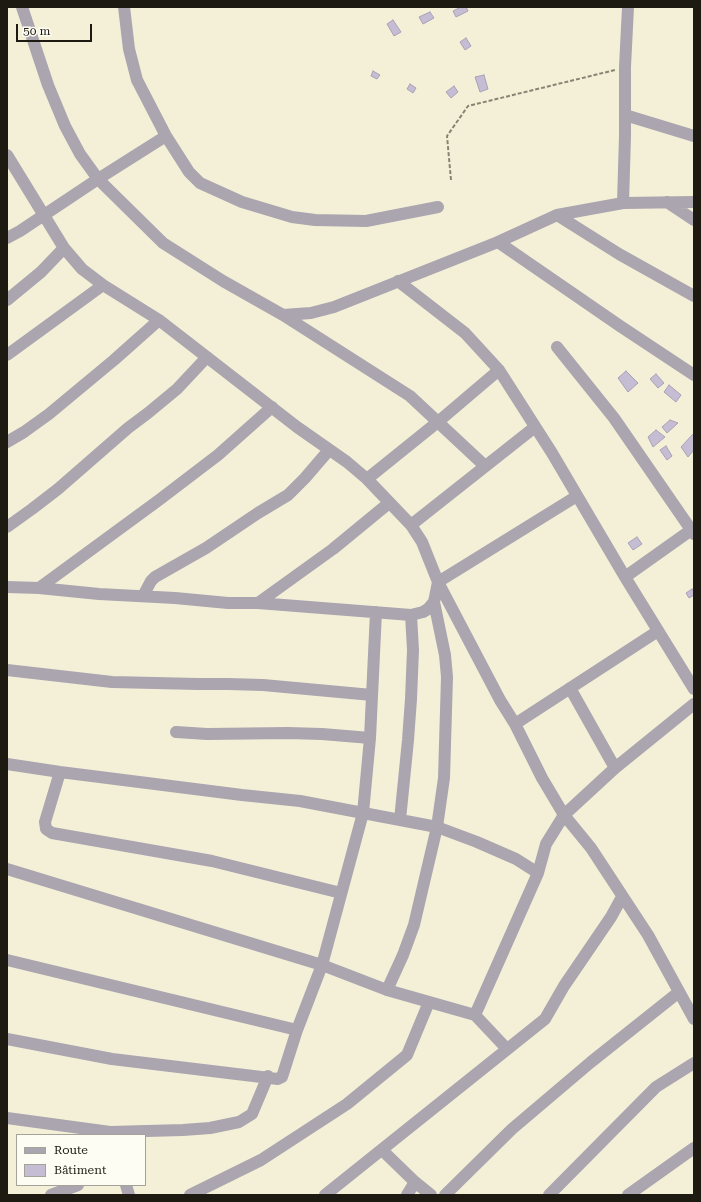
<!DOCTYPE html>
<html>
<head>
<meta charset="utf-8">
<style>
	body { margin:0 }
	#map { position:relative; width:701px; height:1202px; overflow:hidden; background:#f4f0d7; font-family:"Roboto Serif",serif }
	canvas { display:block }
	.frame { position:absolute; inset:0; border:8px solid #1c1a11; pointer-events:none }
	.legend { position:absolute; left:16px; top:1134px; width:130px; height:52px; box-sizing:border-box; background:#fefdf3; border:1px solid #a4a299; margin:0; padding:5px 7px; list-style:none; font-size:12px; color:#1c1a11 }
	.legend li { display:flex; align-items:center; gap:8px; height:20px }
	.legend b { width:20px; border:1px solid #a4a299 }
	.scale { position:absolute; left:16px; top:24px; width:76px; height:18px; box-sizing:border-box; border:2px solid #1c1a11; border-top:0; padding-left:5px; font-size:12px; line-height:14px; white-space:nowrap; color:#1c1a11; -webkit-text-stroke:3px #fefdf3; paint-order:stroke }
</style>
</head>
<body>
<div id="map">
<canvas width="701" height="1202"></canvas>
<div class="frame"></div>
<ul class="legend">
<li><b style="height:5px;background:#aaa5af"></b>Route</li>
<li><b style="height:11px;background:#c5bdd3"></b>Bâtiment</li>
</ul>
<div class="scale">50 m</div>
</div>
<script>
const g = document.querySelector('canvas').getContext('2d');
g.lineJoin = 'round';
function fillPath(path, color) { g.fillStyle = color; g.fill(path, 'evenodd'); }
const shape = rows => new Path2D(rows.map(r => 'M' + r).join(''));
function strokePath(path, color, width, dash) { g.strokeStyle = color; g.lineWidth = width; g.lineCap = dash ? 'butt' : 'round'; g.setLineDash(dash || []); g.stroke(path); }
const building = shape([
	[461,7,466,7,468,11,456,17,453,11,461,7],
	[430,12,434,18,423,24,419,17,430,12],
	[393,20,401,32,394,36,387,24,393,20],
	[466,38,471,46,465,50,460,42,466,38],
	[373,71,380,75,377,79,371,76,373,71],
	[484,75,488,89,480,92,475,77,484,75],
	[410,84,416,88,413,93,407,89,410,84],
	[454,86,458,92,451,98,446,92,454,86],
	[626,371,638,383,628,392,618,378,626,371],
	[656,374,664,383,658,388,650,379,656,374],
	[669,385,681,395,676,402,664,392,669,385],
	[670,420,678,423,667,433,662,427,670,420],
	[656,430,665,437,653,447,648,437,656,430],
	[694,433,694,450,688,457,681,447,694,433],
	[666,446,672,456,667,460,660,450,666,446],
	[637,537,642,544,633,550,628,543,637,537],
	[692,589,694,592,694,595,689,598,686,593,692,589]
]);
fillPath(building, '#c5bdd3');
strokePath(building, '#a9a0b6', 1);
strokePath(shape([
	[451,180,447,136,468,106,615,70]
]), '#878473', 2, [4, 2]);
strokePath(shape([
	[22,7,48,85,65,126,80,154,98,179,163,243,223,281,283,315,410,396,485,466],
	[124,7,129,49,137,80,166,136,189,172,200,183,242,202,292,217,315,220,366,221,438,207],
	[625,115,694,136],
	[7,155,64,248,82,269,103,285,159,320,297,427,347,462,367,479,411,525,422,542,438,582,500,700,515,724,542,778,564,815,591,848,648,935,694,1019],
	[667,202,694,220],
	[623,203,625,136,625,67,628,7],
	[557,215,619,254,694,296],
	[7,238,20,231,98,179,166,136],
	[498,242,620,326,694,375],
	[398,281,465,333,499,370,552,453,625,577,694,689],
	[7,300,41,272,64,248],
	[283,315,311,313,334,307,498,242,557,215,623,203,694,202],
	[557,347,614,418,694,534],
	[7,355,103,285],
	[7,442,24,432,49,414,114,360,159,320],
	[367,479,439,421,499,370],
	[411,525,535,427],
	[7,527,32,509,58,489,128,428,148,413,177,389,207,357],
	[625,577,694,528],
	[7,587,39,588,99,594,175,598,228,603,258,603,411,615,423,612,428,609,434,602,438,582,577,496],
	[39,588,159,500,218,455,272,407],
	[143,596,151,581,155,577,206,548,258,513,288,495,305,478,329,450],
	[258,603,333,549,389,503],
	[7,670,112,682,198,684,228,684,263,685,372,695],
	[570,688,615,768],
	[515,724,658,631],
	[176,732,207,734,288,733,322,734,370,738],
	[7,764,60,772,242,795,300,801,437,827,477,842,516,859,538,873],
	[60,772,45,822,46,829,52,833,212,861,341,893],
	[400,820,408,740,411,699,413,650,411,615],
	[7,869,322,965,387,990,475,1015,507,1049],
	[7,960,297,1030],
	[387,990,403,955,414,925,437,827,444,778,447,677,445,655,434,602],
	[475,1015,538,873,546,844,564,815,615,768,694,704],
	[7,1039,112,1059,278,1079,282,1077,297,1030,322,965,363,813,370,738,376,612],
	[7,1118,110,1132,183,1130,210,1128,239,1122,252,1114,268,1076],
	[382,1150,415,1182,431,1195],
	[126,1185,129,1195],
	[51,1195,78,1185],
	[190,1195,261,1160,347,1104,407,1055,429,1002],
	[325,1195,545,1019,564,986,611,917,622,897],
	[407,1195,415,1182],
	[445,1195,512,1129,591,1062,679,992],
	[549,1195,656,1087,694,1063],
	[628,1195,694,1148]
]), '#aaa5af', 12);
</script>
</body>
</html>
